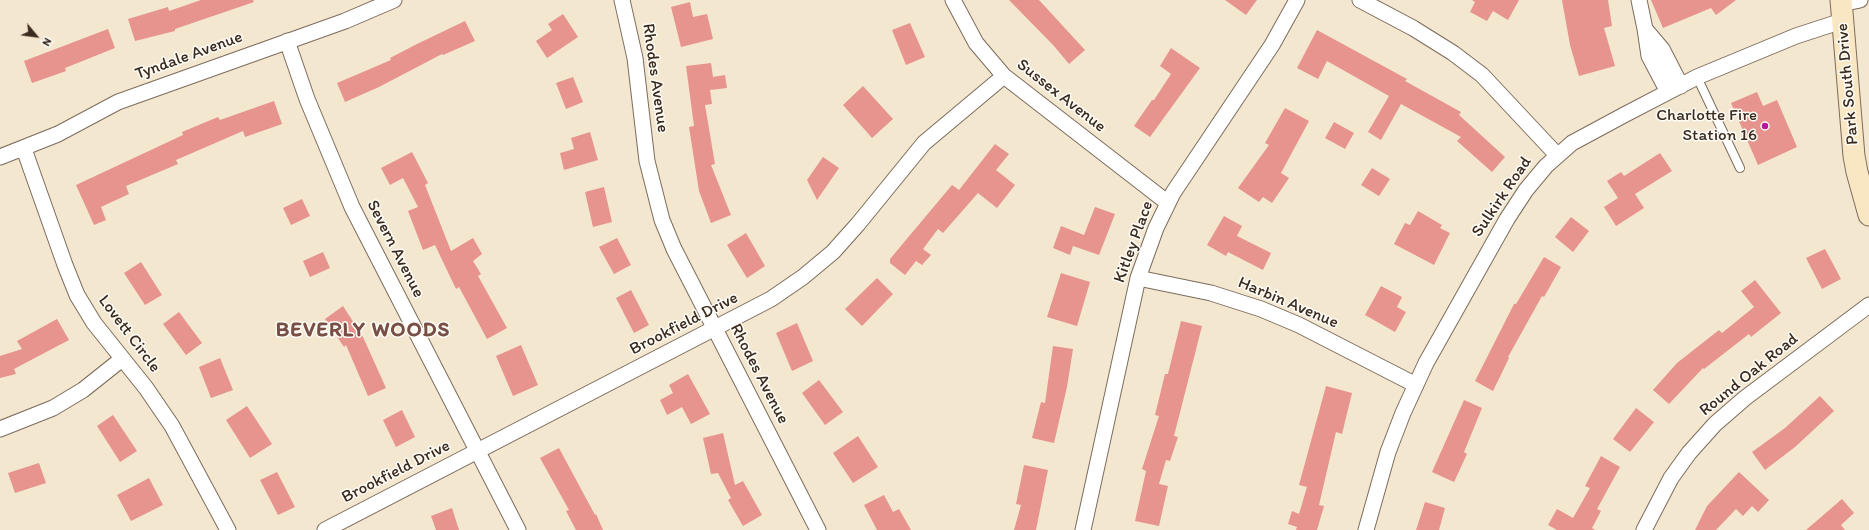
<!DOCTYPE html>
<html>
<head>
<meta charset="utf-8">
<style>
	body { margin:0 }
	#map { position:relative; width:1869px; height:530px; overflow:hidden; background:#f4e7d0; font-family:Itim,sans-serif }
	canvas { display:block }
	.north { position:absolute; left:16px; top:16px; width:40px; height:40px; -webkit-text-stroke:3px #fdfcf7; paint-order:stroke; rotate:119deg; font-size:11px; font-weight:700; line-height:16px; text-align:center; color:#3b2a1e }
	.north::after { content:''; display:block; margin:auto; width:14px; height:18px; background:#3b2a1e; clip-path:polygon(50% 0,100% 100%,50% 72%,0 100%) }
</style>
</head>
<body>
<div id="map">
<canvas width="1869" height="530"></canvas>
<div class="north">N</div>
</div>
<script>
const g = document.querySelector('canvas').getContext('2d');
g.lineJoin = 'round';
function fillPath(path, color) { g.fillStyle = color; g.fill(path, 'evenodd'); }
const shape = rows => new Path2D(rows.map(r => 'M' + r).join(''));
function strokePath(path, color, width, dash) { g.strokeStyle = color; g.lineWidth = width; g.lineCap = dash ? 'butt' : 'round'; g.setLineDash(dash || []); g.stroke(path); }
function write(font, color, halo, rows, align = 'center') {
  g.font = font + ' Itim,sans-serif'; g.lineWidth = 3; g.setLineDash([]); g.textBaseline = 'middle'; g.strokeStyle = halo; g.fillStyle = color; for (const [text, x, y, turn = 0] of rows) {
    g.save(); g.translate(x, y); g.rotate((+turn || 0) * Math.PI / 180); g.textAlign = isNaN(turn) ? turn : align; if (halo) g.strokeText(text, 0, 0); g.fillText(text, 0, 0); g.restore();
  }
}
fillPath(shape([
	[201,0,253,0,254,2,175,29,175,31,135,41,128,19,168,7,169,11],
	[1009,0,1039,0,1085,50,1069,64,1054,46],
	[1225,0,1257,0,1246,15],
	[1472,0,1519,0,1508,20,1493,11,1487,21,1470,12,1475,2],
	[1562,0,1608,0,1612,26,1604,28,1615,66,1579,76,1570,45],
	[1651,0,1736,0,1716,15,1711,8,1663,28],
	[690,2,693,17,707,14,713,39,681,47,671,7],
	[563,14,578,37,547,58,536,41,552,30,548,24],
	[465,21,475,41,443,55,442,54,379,87,345,102,337,83,391,60,390,58,417,44],
	[910,23,925,57,906,65,892,30],
	[108,29,115,48,65,68,66,71,32,83,24,61],
	[1317,30,1407,79,1405,81,1461,112,1459,115,1505,157,1492,172,1457,141,1461,137,1401,104,1381,140,1368,132,1389,96,1327,61,1318,79,1297,68],
	[1171,48,1200,68,1150,137,1134,126,1152,100,1154,100,1171,74,1160,66],
	[711,63,713,77,725,75,727,88,710,90,712,104,705,105,715,164,711,165,731,215,711,223,699,191,689,127,694,126,686,66],
	[573,77,583,102,566,109,556,83],
	[863,86,893,119,872,138,843,105],
	[1757,92,1763,106,1777,100,1797,147,1758,165,1731,103],
	[274,101,282,124,245,137,243,131,176,160,178,164,126,186,129,194,101,207,106,220,94,225,76,185,183,135,182,132,218,117,220,120],
	[1285,108,1309,121,1281,173,1289,178,1272,203,1263,197,1259,202,1238,188,1269,145,1265,143],
	[1334,122,1354,133,1345,149,1325,138],
	[590,132,598,160,564,170,560,153,574,149,571,138],
	[995,144,1009,154,996,170,1015,185,997,208,978,193,943,233,938,229,923,249,931,255,922,265,916,261,905,275,890,263,890,259,952,185,959,190],
	[412,152,428,183,425,185,451,251,473,238,482,254,473,261,481,274,478,276,507,328,487,339,459,287,456,289,435,245,423,250,408,211,418,207,403,178,390,185,381,168],
	[1660,153,1672,171,1635,194,1644,208,1616,226,1604,207,1618,198,1607,181,1621,172,1624,176],
	[823,157,839,168,817,200,807,180],
	[1372,168,1390,179,1379,196,1361,185],
	[604,187,612,222,593,227,585,192],
	[302,199,310,216,291,225,283,208],
	[1095,207,1115,214,1099,255,1073,246,1070,255,1053,248,1061,226,1084,235],
	[1418,211,1442,225,1440,228,1450,233,1434,265,1394,244,1405,223,1410,225],
	[1224,216,1242,226,1237,236,1271,253,1263,270,1228,252,1226,256,1207,245],
	[1571,217,1589,231,1573,252,1555,237],
	[746,233,765,266,747,278,727,245],
	[617,238,631,265,614,274,599,247],
	[1825,249,1841,279,1822,289,1806,258],
	[323,252,330,268,310,277,303,261],
	[1544,257,1561,267,1544,297,1542,296,1508,357,1509,358,1493,391,1475,381,1514,304,1516,304],
	[141,262,162,295,145,305,124,273],
	[1061,273,1090,282,1077,326,1047,317],
	[877,278,893,294,862,326,845,309],
	[1755,280,1781,313,1751,337,1749,334,1704,369,1703,368,1669,404,1653,390,1677,363,1719,330,1722,333,1754,307,1741,291],
	[1381,286,1402,297,1397,307,1406,312,1395,332,1365,315],
	[631,290,649,325,634,333,616,298],
	[343,306,363,337,386,388,368,396,346,345,344,347,325,319],
	[179,312,202,343,186,355,163,324],
	[57,319,69,340,14,369,16,374,0,378,0,356,22,349,17,341],
	[1181,321,1202,326,1174,436,1178,437,1170,461,1166,460,1159,484,1168,486,1159,526,1135,521,1146,471,1142,469,1159,416,1155,415,1165,374,1168,374],
	[797,323,813,361,792,371,776,333],
	[521,345,538,385,513,396,496,356],
	[1053,346,1073,349,1067,387,1054,443,1032,438,1041,402,1045,403],
	[220,358,233,390,211,398,199,367],
	[688,374,710,414,691,424,682,407,667,415,660,400,673,393,669,385],
	[819,380,843,412,825,425,802,393],
	[1326,386,1352,393,1342,434,1336,432,1319,505,1324,506,1317,530,1296,530,1297,527,1288,524,1292,511,1299,514,1307,487,1299,485],
	[1820,396,1834,411,1795,447,1765,470,1752,452,1785,428],
	[1464,400,1482,408,1464,452,1467,454,1454,482,1432,472],
	[247,406,272,444,250,458,226,420],
	[1636,408,1654,422,1630,452,1613,439],
	[402,410,415,437,396,447,383,420],
	[113,415,137,451,120,462,97,426],
	[723,433,735,485,743,481,762,515,743,526,728,500,731,498,718,473,711,474,703,438],
	[858,436,878,467,853,483,833,453],
	[559,448,595,515,596,514,603,530,576,530,566,511,569,510,540,458],
	[1601,456,1620,467,1597,509,1601,511,1592,528,1595,530,1557,530,1548,525,1557,509,1573,518,1590,488,1585,486],
	[39,463,46,483,15,493,8,473],
	[1024,465,1048,470,1036,530,1014,530,1021,505,1016,504],
	[277,472,295,507,278,515,260,480],
	[1739,472,1769,500,1758,512,1752,506,1743,516,1736,509,1716,530,1695,530,1707,506],
	[149,478,163,505,131,521,117,495],
	[884,495,893,512,899,509,911,530,877,530,864,505],
	[1842,499,1854,513,1841,525,1845,530,1806,530],
	[1425,502,1445,508,1439,530,1416,530],
	[452,508,459,530,436,530,431,516]
]), '#e6948d');
const lane = shape([
	[1697,77,1740,168]
]);
const street = shape([
	[622,0,635,58,647,161,662,220,674,249,818,530],
	[953,0,976,43,1004,76,1168,203],
	[1360,0,1413,28,1453,53,1482,75,1557,155],
	[1639,0,1645,29,1649,56,1668,92],
	[1841,4,1860,0],
	[1645,29,1662,49,1681,86],
	[287,41,307,99,352,207,518,530],
	[24,149,65,265,77,295,94,323,146,388,172,426,228,530],
	[0,157,58,134,118,102,345,21,394,0],
	[1138,278,1211,293,1261,309,1299,325,1416,385],
	[0,429,53,408,83,390,122,359],
	[325,530,771,299,803,277,833,252,858,224,924,143,1004,76],
	[1083,530,1138,278,1156,228,1173,193,1272,45,1297,0],
	[1366,530,1388,452,1403,413,1426,363,1507,219,1526,190,1546,166,1572,143,1624,115,1697,77,1796,36,1842,21],
	[1644,530,1671,478,1689,453,1715,424,1745,398,1869,305]
]);
const secondary = shape([
	[1841,0,1854,156,1857,172,1869,215]
]);
strokePath(lane, '#7c6c5c', 10);
strokePath(street, '#7c6c5c', 17);
strokePath(secondary, '#7c6c5c', 23);
strokePath(lane, '#fff', 8);
strokePath(street, '#fff', 15);
strokePath(secondary, '#f9e7c3', 21);
for (const [x, y, r, color] of [
	[1765,126,4,"#b5179e"]
]) { const dot = new Path2D(); dot.arc(x, y, r, 0, 2 * Math.PI); g.fillStyle = color; g.fill(dot); strokePath(dot, '#fdfcf7', 1.5); }
write('17px', '#3b2a1e', '#fdfcf7', [
	["Tyndale Avenue",189,56,-20],
	["Rhodes Avenue",655,78,82],
	["Park South Drive",1848,84,-95],
	["Sussex Avenue",1061,96,38],
	["Sulkirk Road",1502,197,-56],
	["Kitley Place",1134,242,-70],
	["Severn Avenue",395,249,63],
	["Harbin Avenue",1288,303,23],
	["Brookfield Drive",684,324,-27],
	["Lovett Circle",129,334,53],
	["Rhodes Avenue",759,374,63],
	["Round Oak Road",1749,375,-39],
	["Brookfield Drive",396,472,-27]
]);
write('17px', '#3b2a1e', '#fdfcf7', [
	["Charlotte Fire",1757,116],
	["Station 16",1757,136]
], 'right');
g.letterSpacing = '1px';
write('bold 21px', '#774f45', '#fdfcf7', [
	["BEVERLY WOODS",363,331]
]);
g.letterSpacing = '0px';
</script>
</body>
</html>
